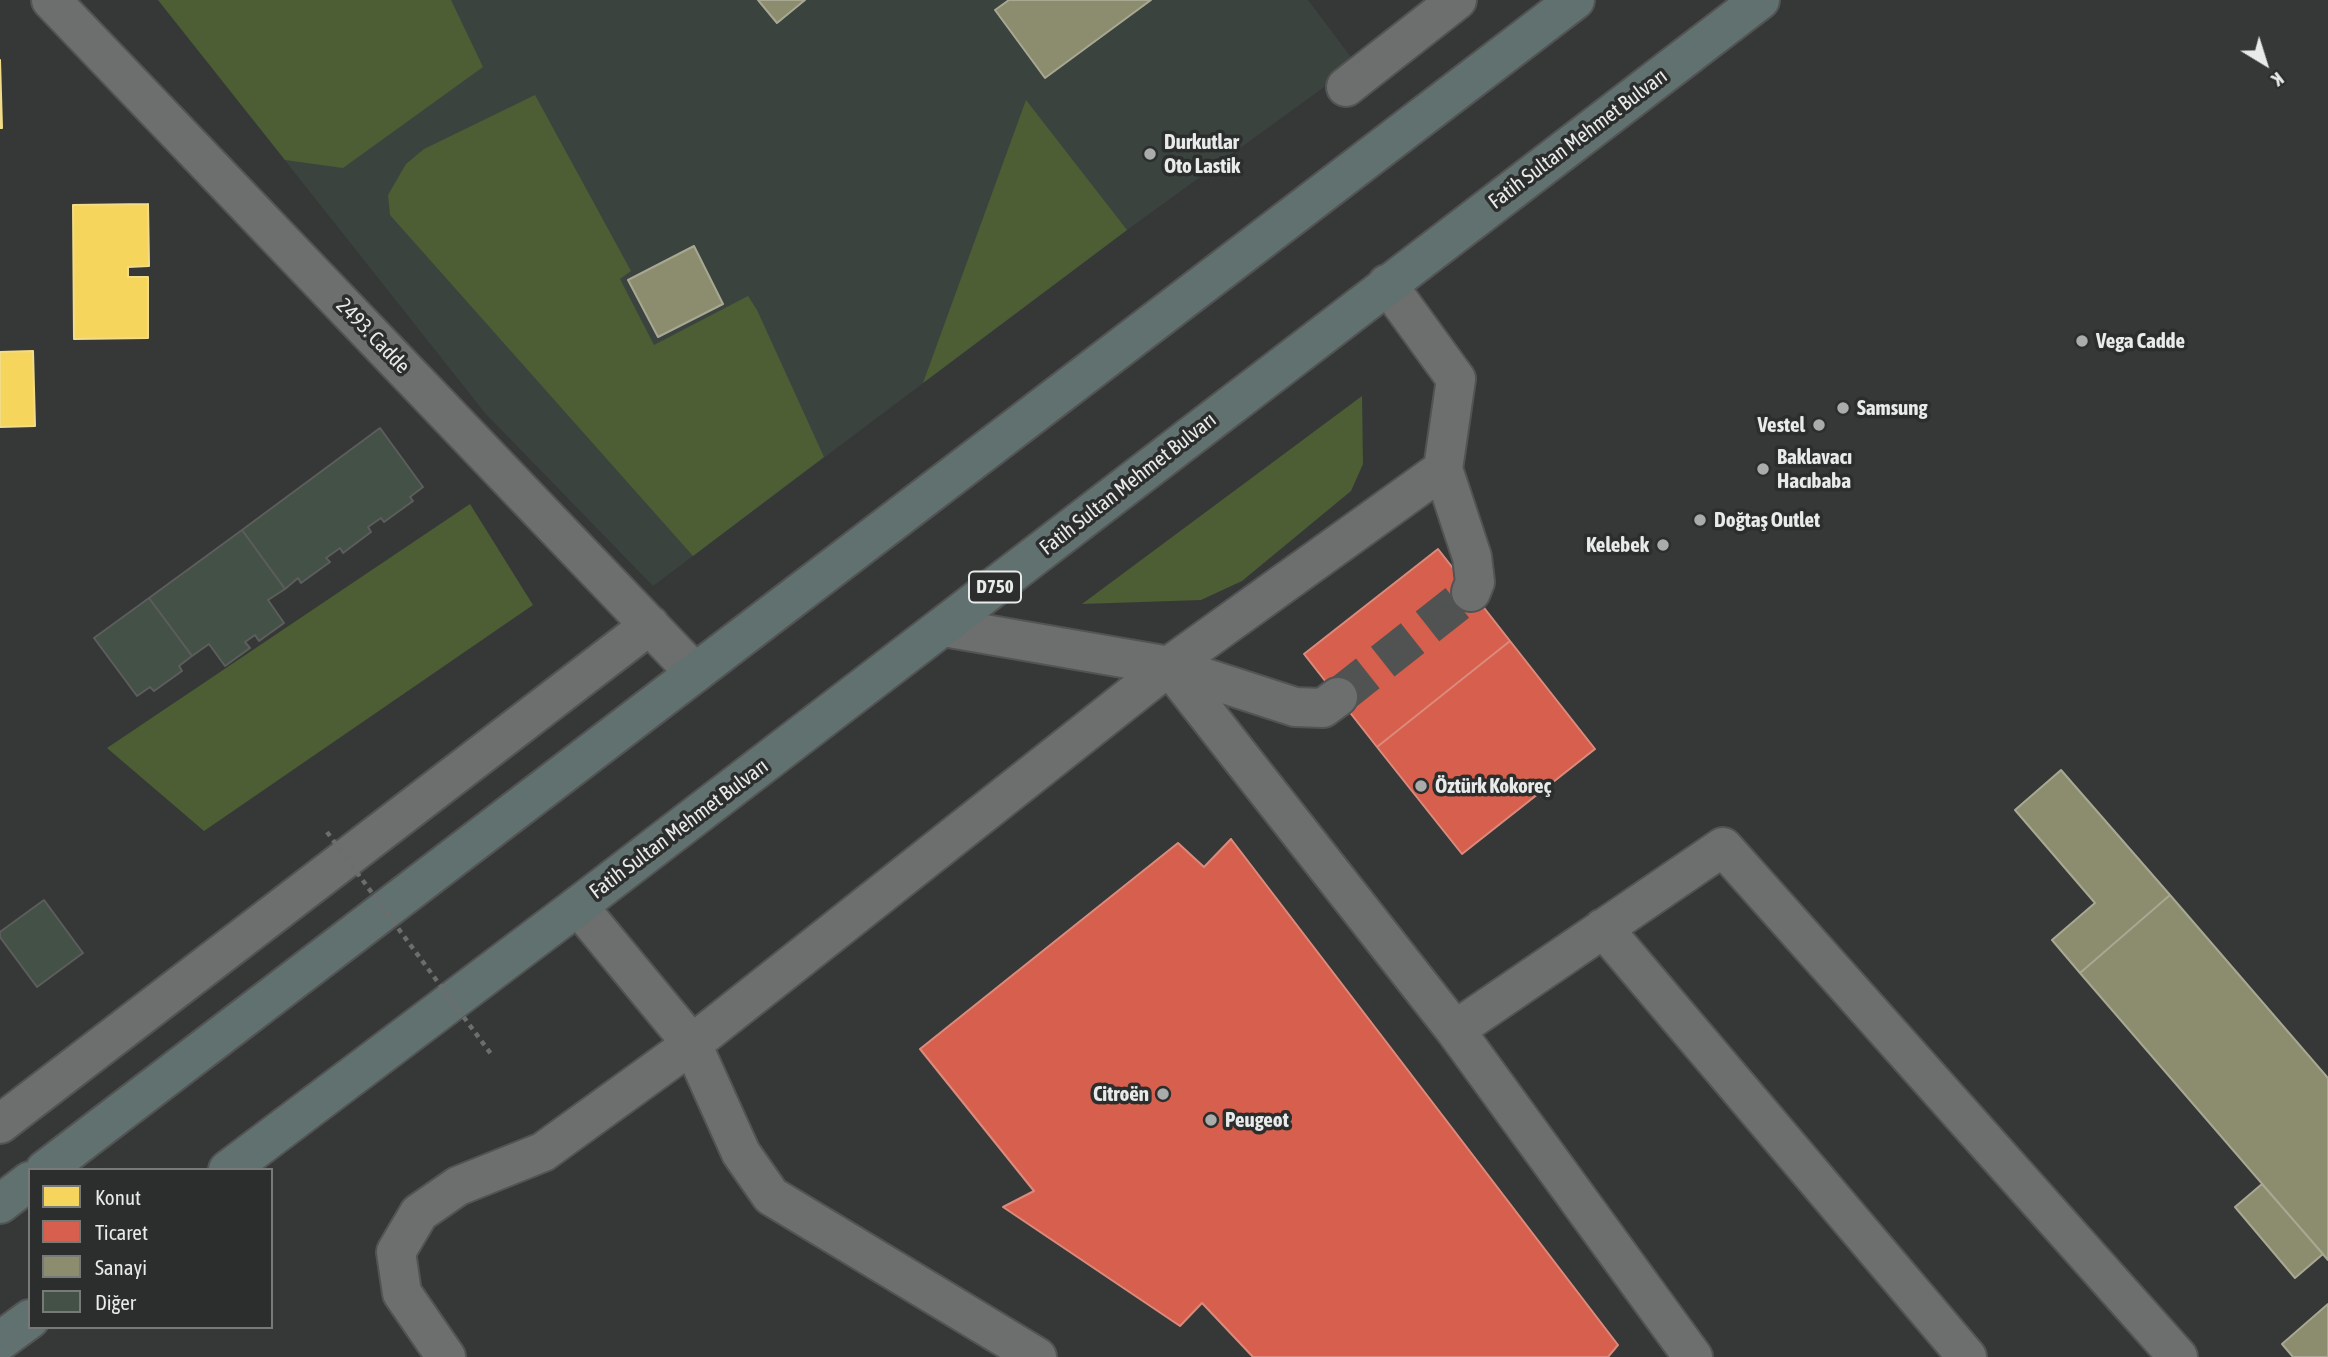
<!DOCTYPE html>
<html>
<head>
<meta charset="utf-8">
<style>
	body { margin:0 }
	#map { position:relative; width:2328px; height:1357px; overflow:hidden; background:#363837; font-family:"Asap Condensed",sans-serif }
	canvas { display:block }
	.legend { position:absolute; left:28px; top:1168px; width:245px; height:161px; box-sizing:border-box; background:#2b2e2d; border:2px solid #777a79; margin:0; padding:9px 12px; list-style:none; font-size:21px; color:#e9ebea }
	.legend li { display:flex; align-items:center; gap:14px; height:35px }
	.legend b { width:35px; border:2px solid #777a79 }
	.north { position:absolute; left:2230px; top:28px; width:70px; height:70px; -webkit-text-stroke:5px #2b2e2d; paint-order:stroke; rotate:142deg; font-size:19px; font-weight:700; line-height:28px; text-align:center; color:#e9ebea }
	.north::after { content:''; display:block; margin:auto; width:24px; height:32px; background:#e9ebea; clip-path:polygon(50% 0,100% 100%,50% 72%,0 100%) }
</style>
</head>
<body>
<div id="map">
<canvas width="2328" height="1357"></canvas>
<ul class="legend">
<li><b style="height:19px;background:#f6d55c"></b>Konut</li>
<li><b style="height:19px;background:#d6604d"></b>Ticaret</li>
<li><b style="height:19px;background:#8c8c6e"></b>Sanayi</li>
<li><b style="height:19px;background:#445147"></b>Diğer</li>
</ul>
<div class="north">K</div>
</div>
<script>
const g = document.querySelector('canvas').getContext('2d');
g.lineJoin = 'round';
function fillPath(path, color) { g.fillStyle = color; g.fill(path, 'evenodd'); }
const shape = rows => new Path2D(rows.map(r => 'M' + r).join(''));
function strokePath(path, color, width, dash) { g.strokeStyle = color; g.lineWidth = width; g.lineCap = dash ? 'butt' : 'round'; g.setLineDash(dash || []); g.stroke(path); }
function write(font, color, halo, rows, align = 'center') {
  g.font = font + ' "Asap Condensed",sans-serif'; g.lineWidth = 7; g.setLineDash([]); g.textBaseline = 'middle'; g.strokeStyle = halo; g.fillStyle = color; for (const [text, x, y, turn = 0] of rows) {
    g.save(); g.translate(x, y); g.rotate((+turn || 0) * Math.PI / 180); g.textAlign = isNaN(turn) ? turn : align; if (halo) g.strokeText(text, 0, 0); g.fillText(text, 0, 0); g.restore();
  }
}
fillPath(shape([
	[158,0,1308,0,1356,64,1127,230,653,586,485,413]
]), '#3b433f');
fillPath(shape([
	[158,0,451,0,483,67,343,168,285,160],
	[535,95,631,271,620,279,654,345,748,296,757,310,824,457,693,556,390,215,388,195,406,164,424,149],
	[1026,100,1127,230,923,383],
	[1362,396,1363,464,1351,491,1242,581,1201,600,1082,604],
	[470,504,533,605,204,831,107,748]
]), '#4d5d34');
const homes = shape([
	[0,60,2,128,0,128,0,60],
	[148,204,149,266,128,267,128,277,148,277,148,338,74,339,73,205,148,204],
	[33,351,35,426,0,427,0,352,33,351]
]);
fillPath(homes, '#f6d55c');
strokePath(homes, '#f2dc87', 2);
const shops = shape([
	[1438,549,1510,641,1377,747,1304,654,1438,549],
	[1510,641,1595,749,1462,854,1377,747,1510,641],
	[1231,839,1618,1345,1608,1357,1253,1357,1202,1303,1180,1326,1003,1207,1034,1191,920,1049,1178,843,1204,867,1231,839]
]);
fillPath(shops, '#d6604d');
strokePath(shops, '#dc8a7c', 2);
const industry = shape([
	[758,0,805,0,777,23,758,0],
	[1009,0,1151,0,1045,78,995,10,1009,0],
	[694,246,723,304,658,337,628,280,694,246],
	[2061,770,2170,895,2080,973,2052,940,2095,903,2015,810,2061,770],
	[2170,895,2328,1078,2328,1260,2080,973,2170,895],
	[2262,1184,2323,1254,2295,1278,2235,1207,2262,1184],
	[2328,1304,2328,1357,2293,1357,2282,1344,2328,1304]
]);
fillPath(industry, '#8c8c6e');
strokePath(industry, '#a8a893', 2);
const building = shape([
	[380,428,423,487,410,497,413,501,384,522,381,518,368,527,371,532,343,553,340,548,326,558,330,562,301,583,298,578,285,589,242,530,380,428],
	[242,530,285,589,268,600,284,623,259,641,255,635,245,642,250,648,225,666,209,644,192,656,149,598,242,530],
	[149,598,192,656,179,666,182,671,154,691,150,687,137,696,94,638,149,598],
	[44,900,83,953,37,987,0,937,0,932,44,900]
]);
fillPath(building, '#445147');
strokePath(building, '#5c5d5c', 2);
strokePath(shape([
	[1338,697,1471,592]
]), '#515352', 38, [38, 19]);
const minor = shape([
	[51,0,695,673],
	[1346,87,1457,0],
	[1443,469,1472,557,1475,582,1471,592],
	[944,627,1169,666,1455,1030,1693,1357],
	[1169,666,1295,707,1323,708,1338,697],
	[578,906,692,1044,741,1153,771,1196,1037,1357],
	[1603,928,1967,1357],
	[1455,1030,1723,847,2178,1357],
	[0,1124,650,625],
	[446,1357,402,1293,396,1252,419,1213,458,1186,543,1152,692,1044,1169,666,1443,469,1456,379,1387,284]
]);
const highway = shape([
	[45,1170,1575,0],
	[228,1170,578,906,1760,0],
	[0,1204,30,1181],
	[0,1341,30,1319]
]);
strokePath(minor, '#525453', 42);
strokePath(highway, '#525453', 42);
strokePath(minor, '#6d6e6e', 38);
strokePath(highway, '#60716f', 38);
strokePath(shape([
	[327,832,491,1054]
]), '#6c6e6d', 4.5, [5, 5]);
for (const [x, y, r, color] of [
	[1150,154,7,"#aaacab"],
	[2082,341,7,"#aaacab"],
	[1843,408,7,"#aaacab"],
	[1819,425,7,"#aaacab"],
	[1763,469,7,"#aaacab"],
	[1700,520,7,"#aaacab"],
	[1663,545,7,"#aaacab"],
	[1421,786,7,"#aaacab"],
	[1163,1094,7,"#aaacab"],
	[1211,1120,7,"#aaacab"]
]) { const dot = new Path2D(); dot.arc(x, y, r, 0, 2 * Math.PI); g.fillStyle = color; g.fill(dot); strokePath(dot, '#2b2e2d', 2.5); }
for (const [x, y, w] of [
	[995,587,52]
]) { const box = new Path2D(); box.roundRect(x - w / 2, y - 15.5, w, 31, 5); g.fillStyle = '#2b2e2d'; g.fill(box); strokePath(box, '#e9ebea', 2); }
write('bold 19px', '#e9ebea', null, [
	["D750",995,587]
]);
write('21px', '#e9ebea', '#2b2e2d', [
	["Fatih Sultan Mehmet Bulvarı",1578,139,-37],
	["2493. Cadde",373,336,46],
	["Fatih Sultan Mehmet Bulvarı",1128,484,-38],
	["Fatih Sultan Mehmet Bulvarı",679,829,-37]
]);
write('bold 21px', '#e9ebea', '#2b2e2d', [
	["Durkutlar",1164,142],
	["Oto Lastik",1164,166],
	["Vega Cadde",2096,341],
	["Samsung",1857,408],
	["Vestel",1805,425,"right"],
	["Baklavacı",1777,457],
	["Hacıbaba",1777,481],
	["Doğtaş Outlet",1714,520],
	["Kelebek",1649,545,"right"],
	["Öztürk Kokoreç",1435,786],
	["Citroën",1149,1094,"right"],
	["Peugeot",1225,1120]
], 'left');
</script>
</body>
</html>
